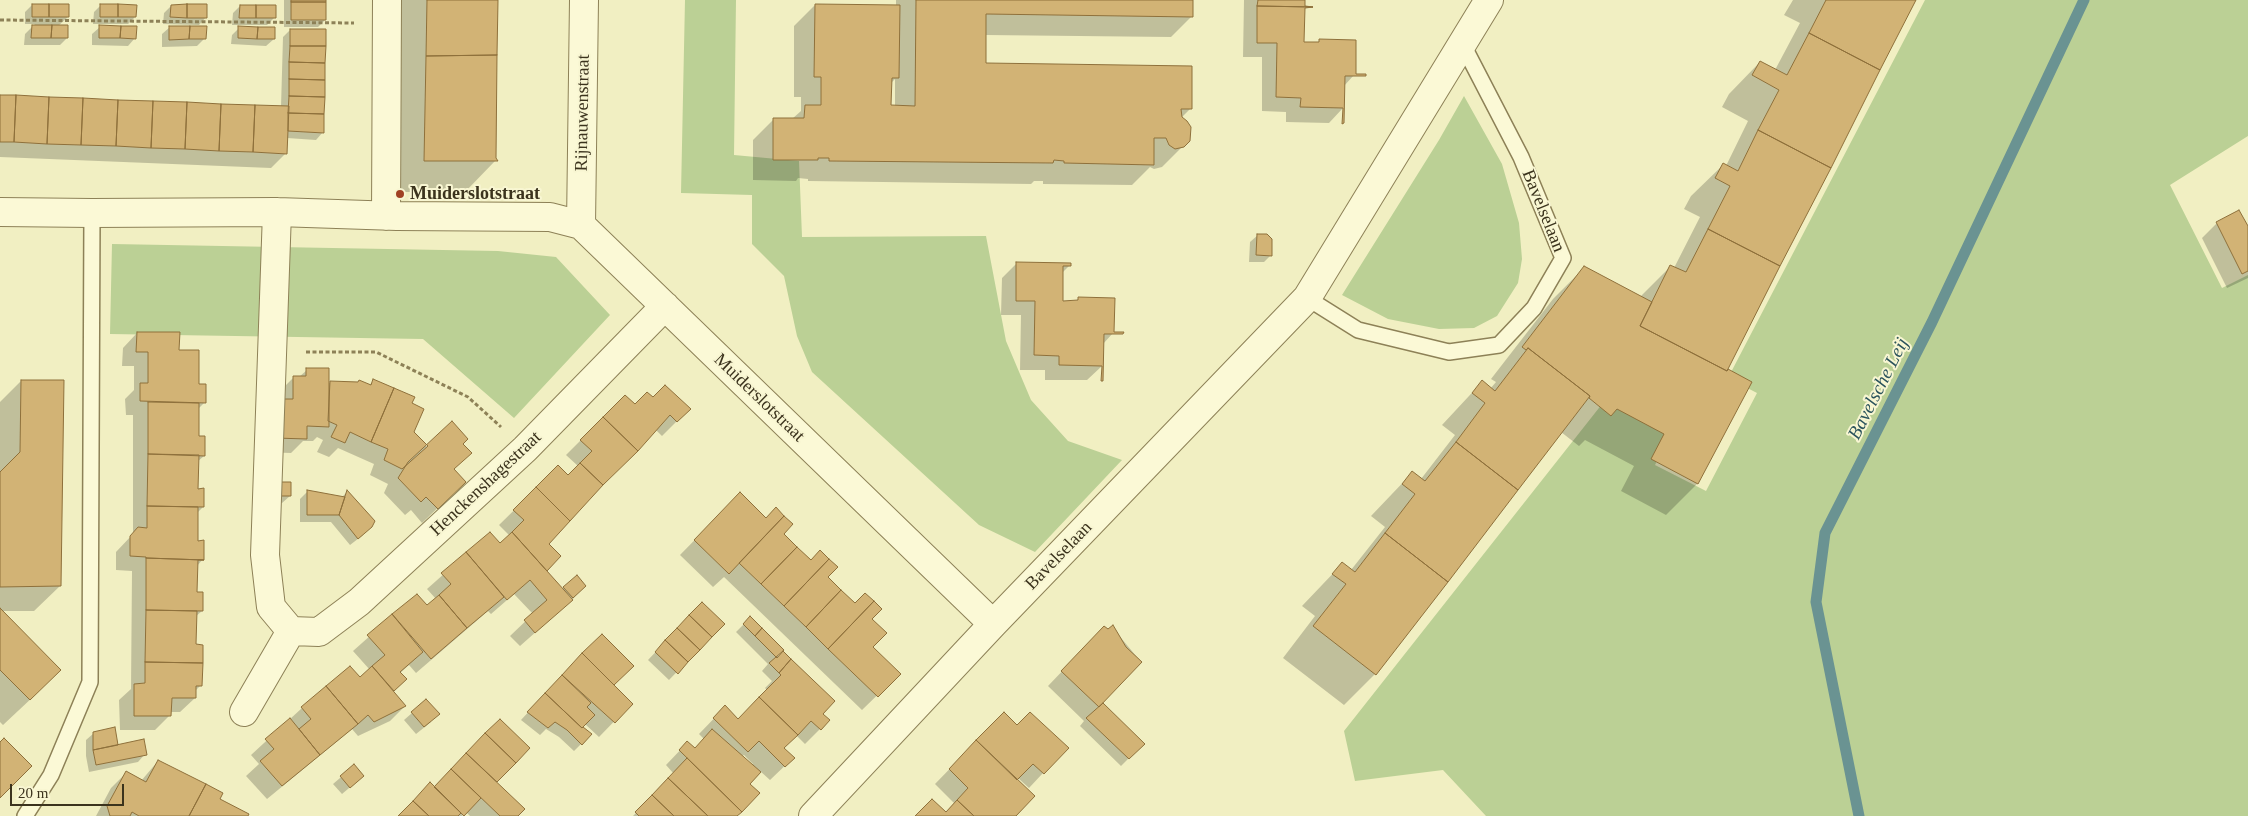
<!DOCTYPE html>
<html>
<head>
<meta charset="utf-8">
<style>
	body { margin:0 }
	#map { position:relative; width:2248px; height:816px; overflow:hidden; background:#f1efc2; font-family:Georgia,serif }
	canvas { display:block }
	.scale { position:absolute; left:10px; top:784px; width:114px; height:22px; box-sizing:border-box; border:2px solid #3b331d; border-top:0; padding-left:6px; font-size:15px; line-height:18px; white-space:nowrap; color:#3b331d; -webkit-text-stroke:4px #f8f6d2; paint-order:stroke }
</style>
</head>
<body>
<div id="map">
<canvas width="2248" height="816"></canvas>
<div class="scale">20 m</div>
</div>
<script>
const g = document.querySelector('canvas').getContext('2d');
g.lineJoin = 'round';
function fillPath(path, color) { g.fillStyle = color; g.fill(path, 'evenodd'); }
const shape = rows => new Path2D(rows.map(r => 'M' + r).join(''));
function strokePath(path, color, width, dash) { g.strokeStyle = color; g.lineWidth = width; g.lineCap = dash ? 'butt' : 'round'; g.setLineDash(dash || []); g.stroke(path); }
function write(font, color, halo, rows, align = 'center') {
  g.font = font + ' Georgia,serif'; g.lineWidth = 4; g.setLineDash([]); g.textBaseline = 'middle'; g.strokeStyle = halo; g.fillStyle = color; for (const [text, x, y, turn = 0] of rows) {
    g.save(); g.translate(x, y); g.rotate((+turn || 0) * Math.PI / 180); g.textAlign = isNaN(turn) ? turn : align; if (halo) g.strokeText(text, 0, 0); g.fillText(text, 0, 0); g.restore();
  }
}
fillPath(shape([
	[685,0,736,0,734,155,799,161,802,237,986,236,1006,341,1031,400,1068,441,1122,460,1035,552,979,525,812,372,797,336,784,276,752,244,752,195,681,193],
	[1925,0,2248,0,2248,136,2170,185,2222,288,2248,275,2248,816,1486,816,1443,770,1355,781,1344,731,1606,399,1671,433,1655,465,1706,491,1757,393,1728,378],
	[1464,96,1502,164,1519,223,1522,259,1518,283,1497,316,1474,328,1439,329,1388,319,1342,295,1439,140],
	[112,244,498,251,556,257,610,315,514,418,423,339,110,334]
]), '#bbd095');
fillPath(shape([
	[284,0,325,0,325,20,318,27,284,27],
	[396,0,497,0,496,160,465,192,390,192],
	[896,0,1192,0,1192,16,1171,37,985,35,985,64,1191,108,1181,118,1189,140,1162,167,1154,169,1150,167,1132,185,1043,184,1043,181,1034,181,1031,184,808,181,808,179,798,178,796,181,753,180,753,140,774,119,792,119,801,111,801,97,794,97,794,26,815,5,896,6],
	[895,79,895,107,890,107,890,84],
	[1244,0,1303,0,1303,43,1317,43,1320,41,1354,75,1344,86,1343,108,1329,123,1286,122,1286,112,1262,111,1262,57,1243,57],
	[1793,0,1915,0,1726,370,1750,382,1697,484,1666,515,1621,491,1634,466,1585,440,1579,446,1561,432,1375,674,1344,705,1283,658,1315,616,1302,606,1342,564,1351,570,1385,527,1371,516,1412,473,1421,479,1455,435,1442,425,1482,382,1490,389,1496,382,1491,379,1553,299,1584,268,1640,297,1671,266,1674,268,1700,217,1684,209,1691,196,1723,165,1726,166,1748,121,1722,107,1729,94,1760,62,1775,70,1800,23,1784,15],
	[32,5,68,17,58,26,67,38,60,45,24,45,25,34,35,24,25,24,25,12],
	[101,5,135,17,128,24,93,24,94,12],
	[171,6,206,17,199,25,163,24,164,13],
	[240,6,275,17,267,25,232,25,233,13],
	[100,27,135,38,128,46,92,45,92,34],
	[170,27,205,38,197,46,162,47,162,34],
	[239,28,274,39,266,46,231,44,232,35],
	[290,30,323,132,316,140,287,138,286,153,271,168,0,157,0,96,281,107,283,37],
	[2217,223,2248,227,2248,278,2227,288,2202,238],
	[1258,235,1271,255,1264,262,1249,262,1250,242],
	[1017,263,1070,265,1062,273,1061,302,1075,302,1078,299,1113,333,1103,344,1102,366,1087,380,1045,380,1045,370,1020,370,1021,315,1001,315,1002,278],
	[137,333,178,351,198,385,204,403,198,409,197,437,204,456,197,462,197,490,203,507,197,513,196,542,203,559,197,566,196,594,202,611,195,617,195,646,201,685,195,691,195,698,180,712,170,712,170,715,155,730,120,730,119,700,131,689,132,571,116,570,116,552,133,534,133,415,126,415,125,399,134,390,134,366,122,366,123,348],
	[307,370,328,383,358,383,369,385,374,381,410,404,413,432,427,447,462,444,470,453,453,470,450,496,422,523,411,510,405,515,384,493,388,484,370,475,374,464,338,448,329,457,317,452,323,440,317,437,313,441,303,441,291,453,261,452,279,392,294,377,299,377],
	[21,381,60,586,34,611,1,611,34,696,3,725,0,722,0,402],
	[625,396,635,406,652,399,689,409,662,436,655,429,547,544,559,556,545,570,562,589,576,577,577,594,572,600,520,646,510,636,533,614,514,594,491,614,488,611,416,673,409,665,400,673,406,679,393,692,405,706,390,721,358,736,352,729,267,799,246,776,259,764,251,755,302,708,360,679,370,670,353,651,416,595,427,607,436,599,427,589,490,533,500,544,510,536,499,525,558,467,568,476,578,466,566,455],
	[269,491,290,496,282,503,269,503],
	[308,491,342,497,347,492,363,535,350,545,331,522,300,522,300,499],
	[725,509,782,534,871,619,871,647,899,674,862,710,724,577,713,587,680,555],
	[702,603,723,624,669,680,648,660],
	[750,618,821,714,828,721,805,744,796,735,783,748,793,758,770,780,760,771,748,784,758,793,736,816,633,816,674,774,666,765,687,743,694,749,704,739,699,734,725,707,738,720,767,690,765,688,772,681,762,671,768,664,736,632],
	[744,755,753,764,752,766,741,757],
	[1112,627,1141,662,1101,703,1143,744,1121,766,1080,726,1084,721,1048,686,1090,642],
	[602,636,632,666,612,686,631,704,599,737,585,724,582,727,581,744,574,751,559,737,546,729,540,735,521,720,567,670],
	[412,713,431,722,416,734,404,720],
	[1004,713,1043,773,1029,788,1018,778,1014,816,916,816,945,813,954,803,935,784],
	[500,720,529,748,495,782,516,816,470,816,466,812,462,816,399,816,434,787],
	[94,733,117,745,145,754,138,762,89,772,86,756,86,740],
	[158,761,218,800,246,816,96,816,111,788,126,773,141,781],
	[354,766,355,783,342,794,333,784]
]), '#0003');
strokePath(shape([
	[1859,816,1816,602,1825,533,1932,322,2084,0]
]), '#6a9392', 11);
const building = shape([
	[291,0,326,0,326,2,291,2,291,0],
	[427,0,498,0,497,55,426,56,427,0],
	[916,0,1193,0,1193,17,986,14,986,63,1192,66,1192,109,1181,109,1182,117,1187,121,1191,127,1190,141,1184,147,1175,149,1169,145,1166,138,1154,138,1154,165,1064,163,1064,161,1054,160,1053,163,829,161,829,158,818,158,818,160,773,160,773,118,804,118,805,105,821,105,821,77,814,77,815,4,900,5,899,78,892,78,891,105,915,106,916,0],
	[1258,0,1305,0,1305,6,1313,7,1257,6,1258,0],
	[1826,0,1916,0,1880,70,1809,33,1826,0],
	[291,2,326,2,326,20,291,20,291,2],
	[32,4,49,4,49,17,32,17,32,4],
	[49,4,69,4,69,17,49,17,49,4],
	[100,4,118,4,118,17,100,17,100,4],
	[118,4,137,5,136,17,118,17,118,4],
	[187,4,207,4,207,18,187,18,187,4],
	[187,4,187,18,170,17,171,5,187,4],
	[240,5,256,5,256,18,239,18,240,5],
	[256,5,276,5,276,18,256,18,256,5],
	[1257,6,1313,7,1305,8,1304,42,1319,42,1319,39,1356,40,1356,74,1366,74,1366,76,1345,76,1344,123,1342,124,1343,108,1300,107,1301,98,1276,97,1277,43,1257,43,1257,6],
	[32,25,52,25,51,38,31,38,32,25],
	[52,25,68,25,68,38,51,38,52,25],
	[99,25,121,26,120,38,99,38,99,25],
	[121,26,137,26,136,39,120,38,121,26],
	[169,26,190,26,189,39,169,40,169,26],
	[190,26,207,26,206,39,189,39,190,26],
	[238,26,258,27,257,39,238,38,238,26],
	[258,27,275,27,275,39,257,39,258,27],
	[290,29,326,29,326,46,290,46,290,29],
	[1809,33,1880,70,1831,168,1758,130,1779,90,1752,75,1760,61,1787,75,1809,33],
	[290,46,326,46,325,63,289,62,290,46],
	[497,55,496,158,498,161,424,161,426,56,497,55],
	[289,62,325,63,325,80,289,79,289,62],
	[289,79,325,80,325,97,289,96,289,79],
	[0,95,16,95,14,142,0,142,0,95],
	[16,95,49,97,47,144,14,142,16,95],
	[289,96,325,97,324,114,288,113,289,96],
	[49,97,83,98,81,145,47,144,49,97],
	[83,98,118,100,116,146,81,145,83,98],
	[118,100,153,101,151,148,116,146,118,100],
	[153,101,187,102,185,149,151,148,153,101],
	[187,102,221,104,219,151,185,149,187,102],
	[221,104,255,105,253,152,219,151,221,104],
	[255,105,289,106,287,154,253,152,255,105],
	[288,113,324,114,324,133,288,131,288,113],
	[1758,130,1831,168,1780,266,1708,229,1730,186,1715,178,1723,163,1738,171,1758,130],
	[2239,210,2248,226,2248,271,2242,274,2216,222,2239,210],
	[1708,229,1780,266,1727,371,1640,326,1670,265,1686,272,1708,229],
	[1257,234,1267,234,1272,239,1272,256,1256,255,1257,234],
	[1016,262,1071,263,1071,266,1063,266,1063,301,1078,300,1078,297,1115,298,1114,332,1124,332,1123,334,1104,334,1103,381,1101,381,1102,366,1059,365,1059,356,1034,355,1035,301,1016,301,1016,262],
	[1584,266,1652,302,1640,326,1727,371,1728,369,1752,382,1698,484,1651,459,1664,434,1617,409,1611,416,1589,398,1590,396,1528,348,1526,350,1522,347,1584,266],
	[137,332,180,332,179,350,199,350,199,384,206,384,206,403,140,401,140,383,148,383,148,352,136,352,137,332],
	[1528,348,1590,396,1518,490,1456,442,1485,403,1472,393,1482,380,1495,391,1528,348],
	[306,368,329,368,329,427,307,426,307,439,275,438,275,399,293,399,293,376,306,376,306,368],
	[373,379,394,388,371,442,350,432,345,443,331,437,337,425,328,421,330,381,358,382,359,380,371,385,373,379],
	[21,380,64,380,61,586,0,587,0,472,20,452,21,380],
	[665,385,691,409,677,422,670,415,638,451,603,417,625,395,635,404,647,392,653,397,665,385],
	[394,388,415,397,412,403,424,409,414,432,428,446,402,469,384,460,388,449,371,442,394,388],
	[148,402,199,403,199,436,205,436,205,456,148,454,148,402],
	[603,417,638,451,603,485,580,463,592,451,580,440,603,417],
	[452,421,468,439,463,444,472,453,454,469,466,482,438,509,426,497,421,502,398,478,408,462,452,421],
	[1456,442,1518,490,1448,582,1385,533,1415,494,1402,484,1412,471,1425,481,1456,442],
	[148,454,199,455,198,489,204,488,204,507,147,506,148,454],
	[580,463,603,485,570,521,536,487,558,465,568,475,580,463],
	[276,482,291,482,291,496,276,496,276,482],
	[536,487,570,521,549,544,561,556,547,571,512,532,524,520,513,510,536,487],
	[307,490,345,497,339,515,307,515,307,490],
	[347,490,375,521,372,527,358,539,339,515,347,490],
	[740,492,766,518,776,507,784,516,729,574,694,540,740,492],
	[147,506,198,507,198,541,204,540,204,560,146,558,146,557,130,556,130,536,138,527,147,528,147,506],
	[784,516,793,524,784,534,797,547,761,584,739,563,784,516],
	[490,532,500,543,512,532,573,600,535,633,524,620,547,600,530,580,507,600,466,552,490,532],
	[1385,533,1448,582,1376,675,1313,626,1346,584,1332,574,1342,562,1355,572,1385,533],
	[797,547,811,560,820,550,829,559,784,606,761,584,797,547],
	[466,552,504,597,467,628,439,595,451,584,441,573,466,552],
	[146,558,204,560,198,560,197,592,203,592,203,611,146,610,146,558],
	[829,559,838,567,828,577,841,590,806,627,784,606,829,559],
	[577,575,586,586,573,598,563,587,577,575],
	[841,590,855,603,865,593,874,601,828,649,806,627,841,590],
	[417,594,427,605,439,595,467,628,431,659,392,614,417,594],
	[874,601,882,609,872,619,887,633,873,647,901,674,878,697,828,649,874,601],
	[702,602,725,624,712,637,689,615,702,602],
	[0,608,61,670,30,700,0,670,0,608],
	[146,610,197,611,196,644,203,645,203,663,145,662,146,610],
	[392,614,423,652,400,672,407,679,394,691,372,666,385,655,367,635,392,614],
	[689,615,712,637,700,650,677,628,689,615],
	[750,616,762,628,755,636,743,624,750,616],
	[1113,625,1126,647,1142,662,1099,707,1061,671,1104,626,1108,629,1113,625],
	[677,628,700,650,688,662,665,640,677,628],
	[762,628,784,650,777,658,755,636,762,628],
	[602,634,634,666,614,685,582,653,602,634],
	[665,640,688,662,678,674,655,652,665,640],
	[783,651,791,659,779,673,769,663,783,651],
	[582,653,633,704,615,723,562,675,582,653],
	[791,659,835,701,823,714,830,720,821,730,811,721,798,735,759,697,781,675,779,673,791,659],
	[145,662,203,663,202,686,196,686,196,698,172,698,171,716,134,716,134,684,145,683,145,662],
	[350,666,360,677,372,666,406,706,374,722,368,715,358,724,326,686,350,666],
	[562,675,591,703,587,707,595,715,582,728,545,693,562,675],
	[326,686,358,724,320,755,299,729,311,719,301,707,326,686],
	[545,693,582,728,583,727,592,734,582,745,567,730,555,722,548,728,527,712,545,693],
	[759,697,798,735,784,748,795,758,785,767,759,741,748,752,713,718,725,705,738,719,759,697],
	[426,699,440,714,424,727,411,712,426,699],
	[1103,703,1145,744,1129,759,1086,718,1103,703],
	[1004,712,1017,725,1030,712,1069,748,1044,774,1033,764,1017,780,976,740,1004,712],
	[290,718,320,755,282,786,260,761,274,749,265,739,290,718],
	[500,719,530,748,516,763,485,733,500,719],
	[115,727,118,745,93,750,93,732,115,727],
	[712,729,761,772,750,784,760,793,742,812,679,750,687,741,695,748,712,729],
	[485,733,516,763,497,782,466,753,485,733],
	[4,738,32,766,0,798,0,742,4,738],
	[144,739,147,755,96,765,93,750,144,739],
	[976,740,1035,796,1016,816,974,816,957,800,968,788,949,769,976,740],
	[466,753,525,809,518,816,500,816,451,769,466,753],
	[687,758,742,812,737,816,708,816,668,778,687,758],
	[158,760,206,784,189,816,139,816,132,812,130,816,110,816,107,806,126,771,146,782,158,760],
	[354,764,364,776,350,788,340,776,354,764],
	[451,769,481,798,464,816,434,787,451,769],
	[668,778,708,816,674,816,652,795,668,778],
	[430,782,461,813,458,816,429,816,413,801,430,782],
	[206,784,223,793,220,799,249,814,248,816,189,816,206,784],
	[652,795,674,816,639,816,635,812,652,795],
	[932,799,946,812,957,800,974,816,915,816,932,799],
	[413,801,429,816,398,816,413,801]
]);
fillPath(building, '#d2b375');
strokePath(building, '#8e703b', 1);
const service = shape([
	[1307,298,1358,330,1449,352,1499,345,1534,308,1563,258,1521,157,1463,45],
	[25,816,51,775,90,682,92,213]
]);
const minor = shape([
	[0,212,92,213,277,212,397,216,550,217,581,225,993,624],
	[277,212,265,555,271,607,291,631,319,632,359,602,525,449,665,306],
	[386,216,387,0],
	[581,225,584,0],
	[244,712,291,631],
	[813,816,993,624,1307,298,1489,0]
]);
strokePath(service, '#8d8157', 18);
strokePath(minor, '#8d8157', 30);
strokePath(shape([
	[0,20,354,23],
	[306,352,376,352,468,397,501,427]
]), '#8d8157', 3, [4, 2.5]);
strokePath(service, '#fbf9d6', 15);
strokePath(minor, '#fbf9d6', 28);
for (const [x, y, r, color] of [
	[400,194,5,"#a04123"]
]) { const dot = new Path2D(); dot.arc(x, y, r, 0, 2 * Math.PI); g.fillStyle = color; g.fill(dot); strokePath(dot, '#f8f6d2', 2); }
write('18px', '#3b331d', '#f8f6d2', [
	["Rijnauwenstraat",583,113,-89],
	["Bavelselaan",1543,211,68],
	["Muiderslotstraat",759,398,44],
	["Henckenshagestraat",486,484,-43],
	["Bavelselaan",1059,556,-46]
]);
write('bold 18px', '#3b331d', '#f8f6d2', [
	["Muiderslotstraat",410,194]
], 'left');
write('italic 19px', '#2b535c', '#f8f6d2', [
	["Bavelsche Leij",1879,389,-63]
]);
</script>
</body>
</html>
